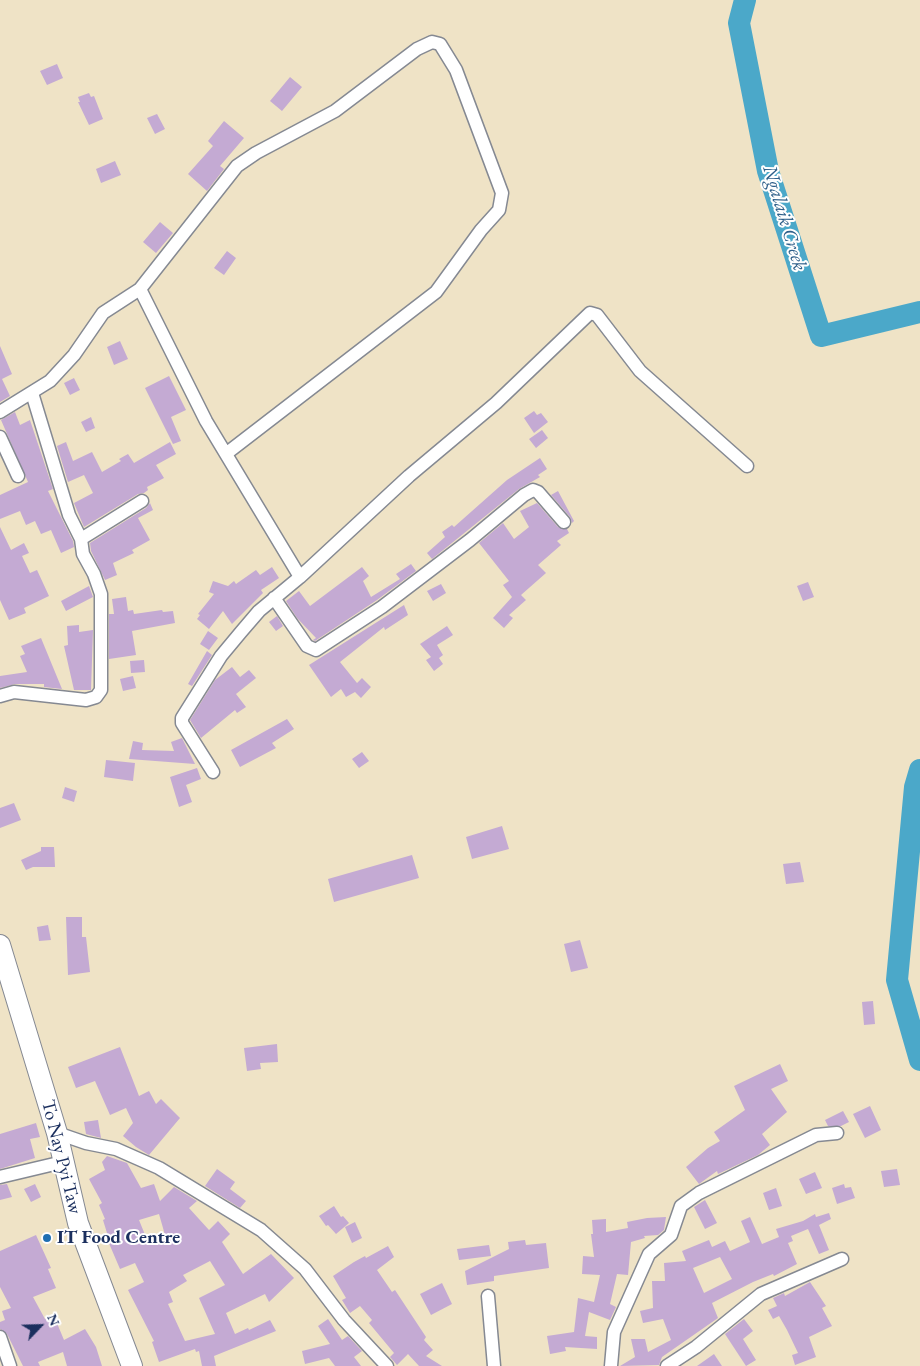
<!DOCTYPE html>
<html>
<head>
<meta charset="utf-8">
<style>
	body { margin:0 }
	#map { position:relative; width:920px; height:1366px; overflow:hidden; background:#efe3c6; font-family:"EB Garamond",serif }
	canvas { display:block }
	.north { position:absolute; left:15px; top:1301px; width:50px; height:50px; -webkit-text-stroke:4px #fff; paint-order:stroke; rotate:66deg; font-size:14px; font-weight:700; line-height:20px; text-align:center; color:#1b2f5e }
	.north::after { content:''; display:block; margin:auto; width:18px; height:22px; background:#1b2f5e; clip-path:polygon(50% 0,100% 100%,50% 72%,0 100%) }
</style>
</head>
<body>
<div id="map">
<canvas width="920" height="1366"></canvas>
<div class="north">N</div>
</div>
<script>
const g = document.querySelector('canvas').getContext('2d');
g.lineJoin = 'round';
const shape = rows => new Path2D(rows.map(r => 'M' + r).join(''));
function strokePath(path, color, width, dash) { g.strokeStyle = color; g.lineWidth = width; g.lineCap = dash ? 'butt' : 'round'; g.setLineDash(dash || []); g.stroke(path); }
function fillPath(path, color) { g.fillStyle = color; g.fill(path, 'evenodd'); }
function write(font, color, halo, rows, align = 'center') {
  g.font = font + ' "EB Garamond",serif'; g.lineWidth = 4; g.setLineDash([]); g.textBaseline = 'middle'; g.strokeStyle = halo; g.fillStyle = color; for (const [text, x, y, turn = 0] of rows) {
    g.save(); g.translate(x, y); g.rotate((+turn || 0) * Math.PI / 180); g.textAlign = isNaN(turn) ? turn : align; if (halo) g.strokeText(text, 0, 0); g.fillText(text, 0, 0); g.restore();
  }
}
strokePath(shape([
	[745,0,739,23,768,171,821,336,920,312],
	[920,770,915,787,897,980,920,1060]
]), '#4ba8c9', 22);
fillPath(shape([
	[57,64,63,78,47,85,40,71],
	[290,77,302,87,282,111,270,101],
	[89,93,91,97,94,96,103,119,89,125,78,102,80,102,78,97],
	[157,114,165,129,155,134,147,118],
	[224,121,244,138,220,166,224,169,207,191,188,174,213,146,208,141],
	[115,161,121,175,101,183,96,169],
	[160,222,173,233,156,253,143,242],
	[227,251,236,258,224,275,214,268],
	[120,341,128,359,114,365,107,347],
	[0,346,12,374,2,379,10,396,0,402],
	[169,376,186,410,171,417,181,441,173,444,145,388],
	[74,378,80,390,70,395,64,383],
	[534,411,537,415,541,413,548,422,534,433,524,418],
	[15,412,20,425,30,420,53,489,48,491,73,541,74,547,61,553,51,530,41,534,35,521,26,525,20,511,0,519,0,495,28,482,1,420],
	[91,417,95,428,86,432,81,422],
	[542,430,548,438,536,448,529,439],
	[66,442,73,461,92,452,102,472,121,461,119,459,128,454,134,463,170,442,176,454,156,465,164,478,147,487,148,490,144,493,138,494,84,527,74,503,93,493,84,475,68,482,57,446],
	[540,458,547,469,538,475,540,477,519,489,432,559,427,553,445,537,442,532,452,525,454,527,507,480],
	[558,491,574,521,572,523,570,517,551,495],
	[150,503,153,510,138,518,150,540,132,550,134,553,113,563,117,575,105,580,91,551,90,543,146,508],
	[537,503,558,527,567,529,569,533,557,541,561,545,538,565,546,573,521,595,526,600,509,615,513,618,504,628,493,618,512,597,503,585,509,581,479,543,503,523,514,539,529,527,520,511],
	[0,527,11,550,24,543,29,553,22,556,30,573,37,570,49,596,24,608,26,613,9,620,0,600],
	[411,564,416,571,377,600,315,641,313,640,316,638,297,618,286,601,299,591,310,606,362,567,369,576,363,581,371,597,400,579,396,574],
	[272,567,279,578,261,590,263,593,232,624,223,611,209,629,197,619,200,615,198,614,214,594,209,592,213,581,228,586,234,581,236,584,256,570,260,575],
	[808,582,814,597,803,601,797,586],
	[441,584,446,593,433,601,427,591],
	[89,586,93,597,66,611,61,601],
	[126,597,128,611,133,610,134,614,162,610,163,612,173,611,175,623,132,631,136,655,109,659,109,614,114,614,112,599],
	[404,605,408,615,385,630,384,627,340,662,357,683,362,678,371,687,361,698,355,692,346,697,341,689,331,697,309,665],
	[277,616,283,626,276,631,269,622],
	[79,625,79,632,93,630,91,690,74,690,64,646,68,645,67,626],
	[447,626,453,635,437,645,443,655,439,658,443,664,434,671,426,660,431,657,420,644],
	[208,631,218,638,209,650,200,644],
	[41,638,62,689,44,687,44,684,15,684,0,688,0,676,27,672,20,656,25,654,21,646],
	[207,651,212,655,192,686,188,684],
	[144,660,145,672,131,673,130,661],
	[232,667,240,677,249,670,256,678,236,694,246,707,237,713,235,710,201,738,190,720,215,680],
	[133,676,136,688,123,691,120,679],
	[287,719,294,729,272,743,276,748,240,767,231,750],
	[182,738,195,764,129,759,133,741,143,743,142,750,174,751,171,742],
	[362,752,369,761,359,768,352,759],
	[106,760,135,763,133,781,104,777],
	[197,768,201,779,186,785,192,802,179,807,170,777],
	[65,787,77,791,74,802,62,798],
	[14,803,21,820,0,828,0,808],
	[502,826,509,849,472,859,466,837],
	[41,847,54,847,55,867,33,867,26,870,21,860,41,851],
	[412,855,419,878,334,902,328,879],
	[800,862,804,882,786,884,783,864],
	[66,917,82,917,82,937,86,937,90,972,68,975],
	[48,925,51,940,39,941,37,927],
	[580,940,588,968,571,972,564,944],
	[873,1001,875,1024,864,1025,862,1002],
	[277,1044,278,1062,260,1063,261,1069,247,1071,244,1048],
	[120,1047,139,1096,149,1091,156,1104,161,1099,180,1118,149,1155,136,1147,123,1136,133,1123,126,1108,110,1115,95,1081,76,1088,68,1067],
	[780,1064,788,1081,771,1089,787,1112,762,1134,770,1145,758,1155,718,1174,717,1171,699,1184,686,1167,708,1148,720,1141,714,1132,745,1110,734,1086],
	[870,1106,881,1130,865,1138,853,1114],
	[843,1111,849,1122,841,1126,828,1126,825,1120],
	[98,1120,101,1138,86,1134,84,1122],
	[36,1123,40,1137,30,1139,35,1158,0,1169,0,1134],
	[107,1156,127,1163,141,1188,154,1184,160,1201,174,1187,197,1201,189,1208,209,1230,218,1221,230,1234,222,1242,243,1274,271,1254,294,1278,269,1302,265,1294,226,1313,235,1334,248,1328,249,1330,270,1320,276,1331,214,1356,216,1366,202,1366,199,1351,196,1352,195,1349,159,1362,152,1342,154,1341,128,1290,144,1282,135,1263,120,1269,105,1234,107,1233,103,1220,105,1219,99,1205,102,1203,89,1179,105,1170,102,1162],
	[159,1214,165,1235,148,1242,139,1220],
	[210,1261,225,1285,199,1298,215,1334,185,1341,168,1304,173,1302,169,1292,187,1281,183,1275],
	[217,1169,235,1182,230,1189,246,1201,240,1208,205,1186],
	[897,1169,900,1185,884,1187,881,1171],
	[815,1172,822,1188,806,1194,799,1179],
	[7,1184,12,1197,0,1200,0,1185],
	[35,1184,41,1197,31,1202,24,1189],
	[844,1184,845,1188,851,1187,855,1198,837,1204,832,1188],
	[776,1188,782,1206,769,1210,763,1193],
	[705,1200,717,1223,705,1229,694,1207],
	[334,1206,341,1217,343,1216,349,1223,336,1234,328,1225,326,1226,319,1216],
	[829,1213,831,1219,819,1225,829,1250,819,1254,808,1229,791,1236,793,1241,788,1243,797,1264,774,1276,773,1274,753,1282,712,1303,718,1318,662,1357,659,1365,620,1366,635,1357,631,1339,645,1339,648,1352,671,1340,663,1319,643,1323,640,1311,653,1308,652,1281,665,1281,664,1263,686,1261,682,1251,709,1240,712,1247,725,1241,730,1251,750,1242,741,1221,750,1217,762,1244,779,1237,776,1229,803,1221,815,1214,816,1217],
	[720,1257,732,1279,704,1293,693,1268],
	[666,1217,664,1230,658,1235,644,1236,645,1238,631,1242,628,1275,617,1274,610,1304,616,1307,610,1320,589,1312,585,1336,597,1337,597,1349,565,1347,566,1351,550,1354,547,1336,574,1332,578,1298,594,1302,600,1275,582,1274,583,1256,594,1257,591,1234,593,1234,592,1220,606,1219,606,1232,628,1228,627,1222,647,1218],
	[355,1222,362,1238,352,1243,345,1227],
	[36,1235,51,1268,48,1269,56,1288,33,1297,45,1319,54,1316,64,1340,85,1329,96,1347,102,1366,67,1366,63,1352,38,1362,40,1366,23,1366,7,1334,0,1329,0,1322,5,1320,2,1311,11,1308,0,1287,0,1251],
	[525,1240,526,1245,546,1243,549,1268,494,1276,494,1281,467,1285,465,1271,509,1249,508,1242],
	[489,1245,491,1256,459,1260,457,1249],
	[388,1246,394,1257,377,1270,392,1292,395,1290,426,1337,424,1340,433,1350,426,1356,442,1366,419,1366,408,1354,397,1365,390,1357,394,1353,369,1323,372,1320,360,1306,350,1313,342,1300,346,1298,333,1276,354,1262,365,1256,366,1258],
	[810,1282,826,1306,822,1308,832,1326,809,1337,816,1357,795,1365,792,1355,798,1353,787,1330,779,1316,773,1319,768,1310,777,1306,773,1298,784,1293,785,1296],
	[442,1283,452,1304,431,1315,420,1294],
	[328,1319,342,1340,348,1336,362,1351,354,1357,361,1366,335,1366,329,1358,305,1364,302,1351,330,1344,318,1326],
	[744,1319,753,1331,743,1339,756,1360,746,1366,725,1334],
	[714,1354,722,1366,697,1366]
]), '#c4aad3');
const street = shape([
	[140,289,206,421,300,577],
	[0,412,50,381,74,355,103,313,140,289,237,166,256,153,335,111,417,49,432,42,440,44,456,70,502,193,499,210,481,230,436,292,227,453],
	[0,437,18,476],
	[81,539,142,501],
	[274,598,307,646,316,650,382,607,470,540,524,495,533,490,538,492,564,522],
	[0,696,14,692,86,700,96,697,101,690,101,594,94,574,83,554,81,539,69,515,32,393],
	[213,772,182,723,182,718,221,656,241,632,259,611,300,577,409,476,496,403,590,313,597,315,640,371,747,466],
	[57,1133,86,1143,116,1149,159,1168,261,1230,305,1269,344,1320,387,1366],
	[0,1177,63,1162],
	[488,1296,494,1366],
	[0,1337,10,1366],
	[611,1366,614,1332,649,1254,671,1235,681,1206,699,1193,816,1135,837,1133],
	[667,1366,696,1347,761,1294,842,1259]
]);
const primary = shape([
	[0,945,57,1133,78,1223,132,1366]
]);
strokePath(street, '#858992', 15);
strokePath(primary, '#858992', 22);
strokePath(street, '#fff', 12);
strokePath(primary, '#fff', 20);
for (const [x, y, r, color] of [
	[47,1238,5,"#1f6fb2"]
]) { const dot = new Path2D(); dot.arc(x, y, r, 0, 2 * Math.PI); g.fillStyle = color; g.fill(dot); strokePath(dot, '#fff', 2); }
write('19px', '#1b2f5e', '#fff', [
	["To Nay Pyi Taw",61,1157,76]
]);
write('bold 19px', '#1b2f5e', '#fff', [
	["IT Food Centre",57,1238]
], 'left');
write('italic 20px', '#2e5f89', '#fff', [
	["Ngalaik Creek",784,218,73]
]);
</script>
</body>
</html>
